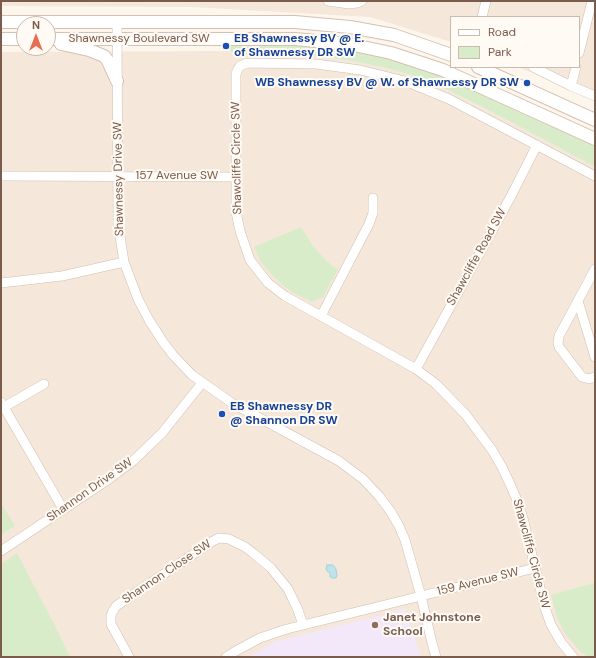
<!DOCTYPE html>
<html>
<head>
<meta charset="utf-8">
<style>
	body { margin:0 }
	#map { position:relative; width:596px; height:658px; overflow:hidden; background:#fdf6ec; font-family:"DM Sans",sans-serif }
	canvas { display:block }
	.frame { position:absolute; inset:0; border:2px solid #7a5c4d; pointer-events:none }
	.legend { position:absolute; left:450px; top:16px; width:130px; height:52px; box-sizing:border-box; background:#fffaf3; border:1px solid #cabbb1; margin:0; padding:5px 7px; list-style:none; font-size:12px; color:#7a5c4d }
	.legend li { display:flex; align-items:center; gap:8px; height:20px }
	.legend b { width:20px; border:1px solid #cabbb1 }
	.north { position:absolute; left:16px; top:16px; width:40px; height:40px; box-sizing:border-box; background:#fffaf3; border:1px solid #cabbb1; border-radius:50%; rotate:0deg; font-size:11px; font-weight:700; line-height:16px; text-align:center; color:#7a5c4d }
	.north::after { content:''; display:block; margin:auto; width:14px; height:18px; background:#e76f51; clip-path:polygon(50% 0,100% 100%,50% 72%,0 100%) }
</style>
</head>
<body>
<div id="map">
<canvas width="596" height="658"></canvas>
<div class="frame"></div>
<ul class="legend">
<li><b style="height:5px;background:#fff"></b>Road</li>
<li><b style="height:11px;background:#d8ecc9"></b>Park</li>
</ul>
<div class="north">N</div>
</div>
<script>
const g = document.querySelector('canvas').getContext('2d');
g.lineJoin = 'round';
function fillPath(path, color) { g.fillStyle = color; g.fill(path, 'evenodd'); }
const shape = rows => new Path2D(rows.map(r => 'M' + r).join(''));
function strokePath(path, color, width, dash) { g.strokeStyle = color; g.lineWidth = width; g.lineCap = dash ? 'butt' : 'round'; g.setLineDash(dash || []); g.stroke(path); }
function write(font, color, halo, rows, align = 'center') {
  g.font = font + ' "DM Sans",sans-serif'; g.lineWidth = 4; g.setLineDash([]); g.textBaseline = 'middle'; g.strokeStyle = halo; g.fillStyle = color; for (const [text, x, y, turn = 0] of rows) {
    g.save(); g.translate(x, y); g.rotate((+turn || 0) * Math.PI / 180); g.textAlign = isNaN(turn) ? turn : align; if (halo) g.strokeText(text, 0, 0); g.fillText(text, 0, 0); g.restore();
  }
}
fillPath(shape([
	[1,1,595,1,595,98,518,67,579,67,579,17,451,17,451,42,370,17,190,7,1,6],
	[230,51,239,57,249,55,309,56,338,59,358,62,386,68,414,76,446,89,488,110,595,167,595,657,1,657,1,52]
]), '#f5e8da');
fillPath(shape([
	[405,609,421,657,249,657,274,642]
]), '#f3e8fa');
fillPath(shape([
	[263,45,309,46,339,49,388,58,416,66,450,80,539,121,595,145,595,167,488,110,446,89,414,76,386,68,358,62,338,59,309,56,249,55,239,57,230,51,230,46],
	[301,227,313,246,323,257,332,266,338,269,323,297,317,300,312,302,294,293,285,287,272,275,261,262,254,247],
	[1,503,15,526,1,535],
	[17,553,53,622,70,657,1,657,1,564],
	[594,583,595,657,588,657,580,651,565,633,557,618,551,595]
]), '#d8ecc9');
const water = shape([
	[327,565,333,565,336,569,337,575,336,578,332,578,330,577,330,573,327,571,326,569,327,565]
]);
fillPath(water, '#bfe3e8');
strokePath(water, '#a5d3da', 1);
const minor = shape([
	[328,1,349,4,357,3,362,1],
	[482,17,486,1],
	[117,22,118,223,124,262,138,299,149,320,163,342,173,355,192,375,232,403,339,461,363,479,379,496,391,512,399,526,405,540,421,596,432,643,436,657],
	[579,53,592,1],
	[533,67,571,86,595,96],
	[571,86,576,67],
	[1,176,236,177],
	[595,269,559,336,558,343,559,347,582,377,589,379,595,377],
	[1,283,62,276,124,262],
	[578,301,595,357],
	[321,316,369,224,373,213,373,198],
	[416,369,510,198,537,145],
	[1,402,63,509],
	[4,407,44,384],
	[1,551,109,479,133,461,162,433,202,383],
	[129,657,111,624,111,615,113,611,116,606,213,541,219,538,229,539,245,547,253,553,271,568,288,589,298,610,303,625],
	[226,657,234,652,260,638,287,629,535,568],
	[573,657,561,642,551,625,545,608,523,518,517,500,510,484,502,467,492,450,466,415,436,384,416,369,285,296,268,283,250,260,240,231,236,212,236,74,238,69,240,66,247,63,316,64,360,70,405,81,449,99,595,176]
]);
const secondary = shape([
	[1,22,295,22,350,27,394,35,451,55],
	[1,39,24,39],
	[48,39,295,39,349,44,391,53,443,70,595,139],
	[61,44,89,50,104,56,108,61,117,81],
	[478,67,595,120]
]);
strokePath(minor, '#d1beb0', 10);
strokePath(secondary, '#d6c0b0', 14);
strokePath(minor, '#fff', 9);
strokePath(secondary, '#fff', 12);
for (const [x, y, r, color] of [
	[226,46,4,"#1a4fb4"],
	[527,83,4,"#1a4fb4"],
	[222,414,4,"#1a4fb4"],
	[375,625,4,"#8d6e63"]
]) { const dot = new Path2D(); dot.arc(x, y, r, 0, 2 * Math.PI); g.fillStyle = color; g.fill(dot); strokePath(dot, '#fffaf3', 1.5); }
write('12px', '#7a5c4d', '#fffaf3', [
	["Shawnessy Boulevard SW",139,39],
	["Shawcliffe Circle SW",237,158,-91],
	["157 Avenue SW",177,176],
	["Shawnessy Drive SW",119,179,-91],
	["Shawcliffe Road SW",477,257,-61],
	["Shannon Drive SW",90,490,-35],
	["Shawcliffe Circle SW",531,554,75],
	["Shannon Close SW",167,572,-34],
	["159 Avenue SW",478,582,-14]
]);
write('bold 12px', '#164399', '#fffaf3', [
	["EB Shawnessy BV @ E.",234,39],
	["of Shawnessy DR SW",234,53],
	["WB Shawnessy BV @ W. of Shawnessy DR SW",519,83,"right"],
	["EB Shawnessy DR",230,407],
	["@ Shannon DR SW",230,421]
], 'left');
write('bold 12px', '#785e54', '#fffaf3', [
	["Janet Johnstone",383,618],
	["School",383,632]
], 'left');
</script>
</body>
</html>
